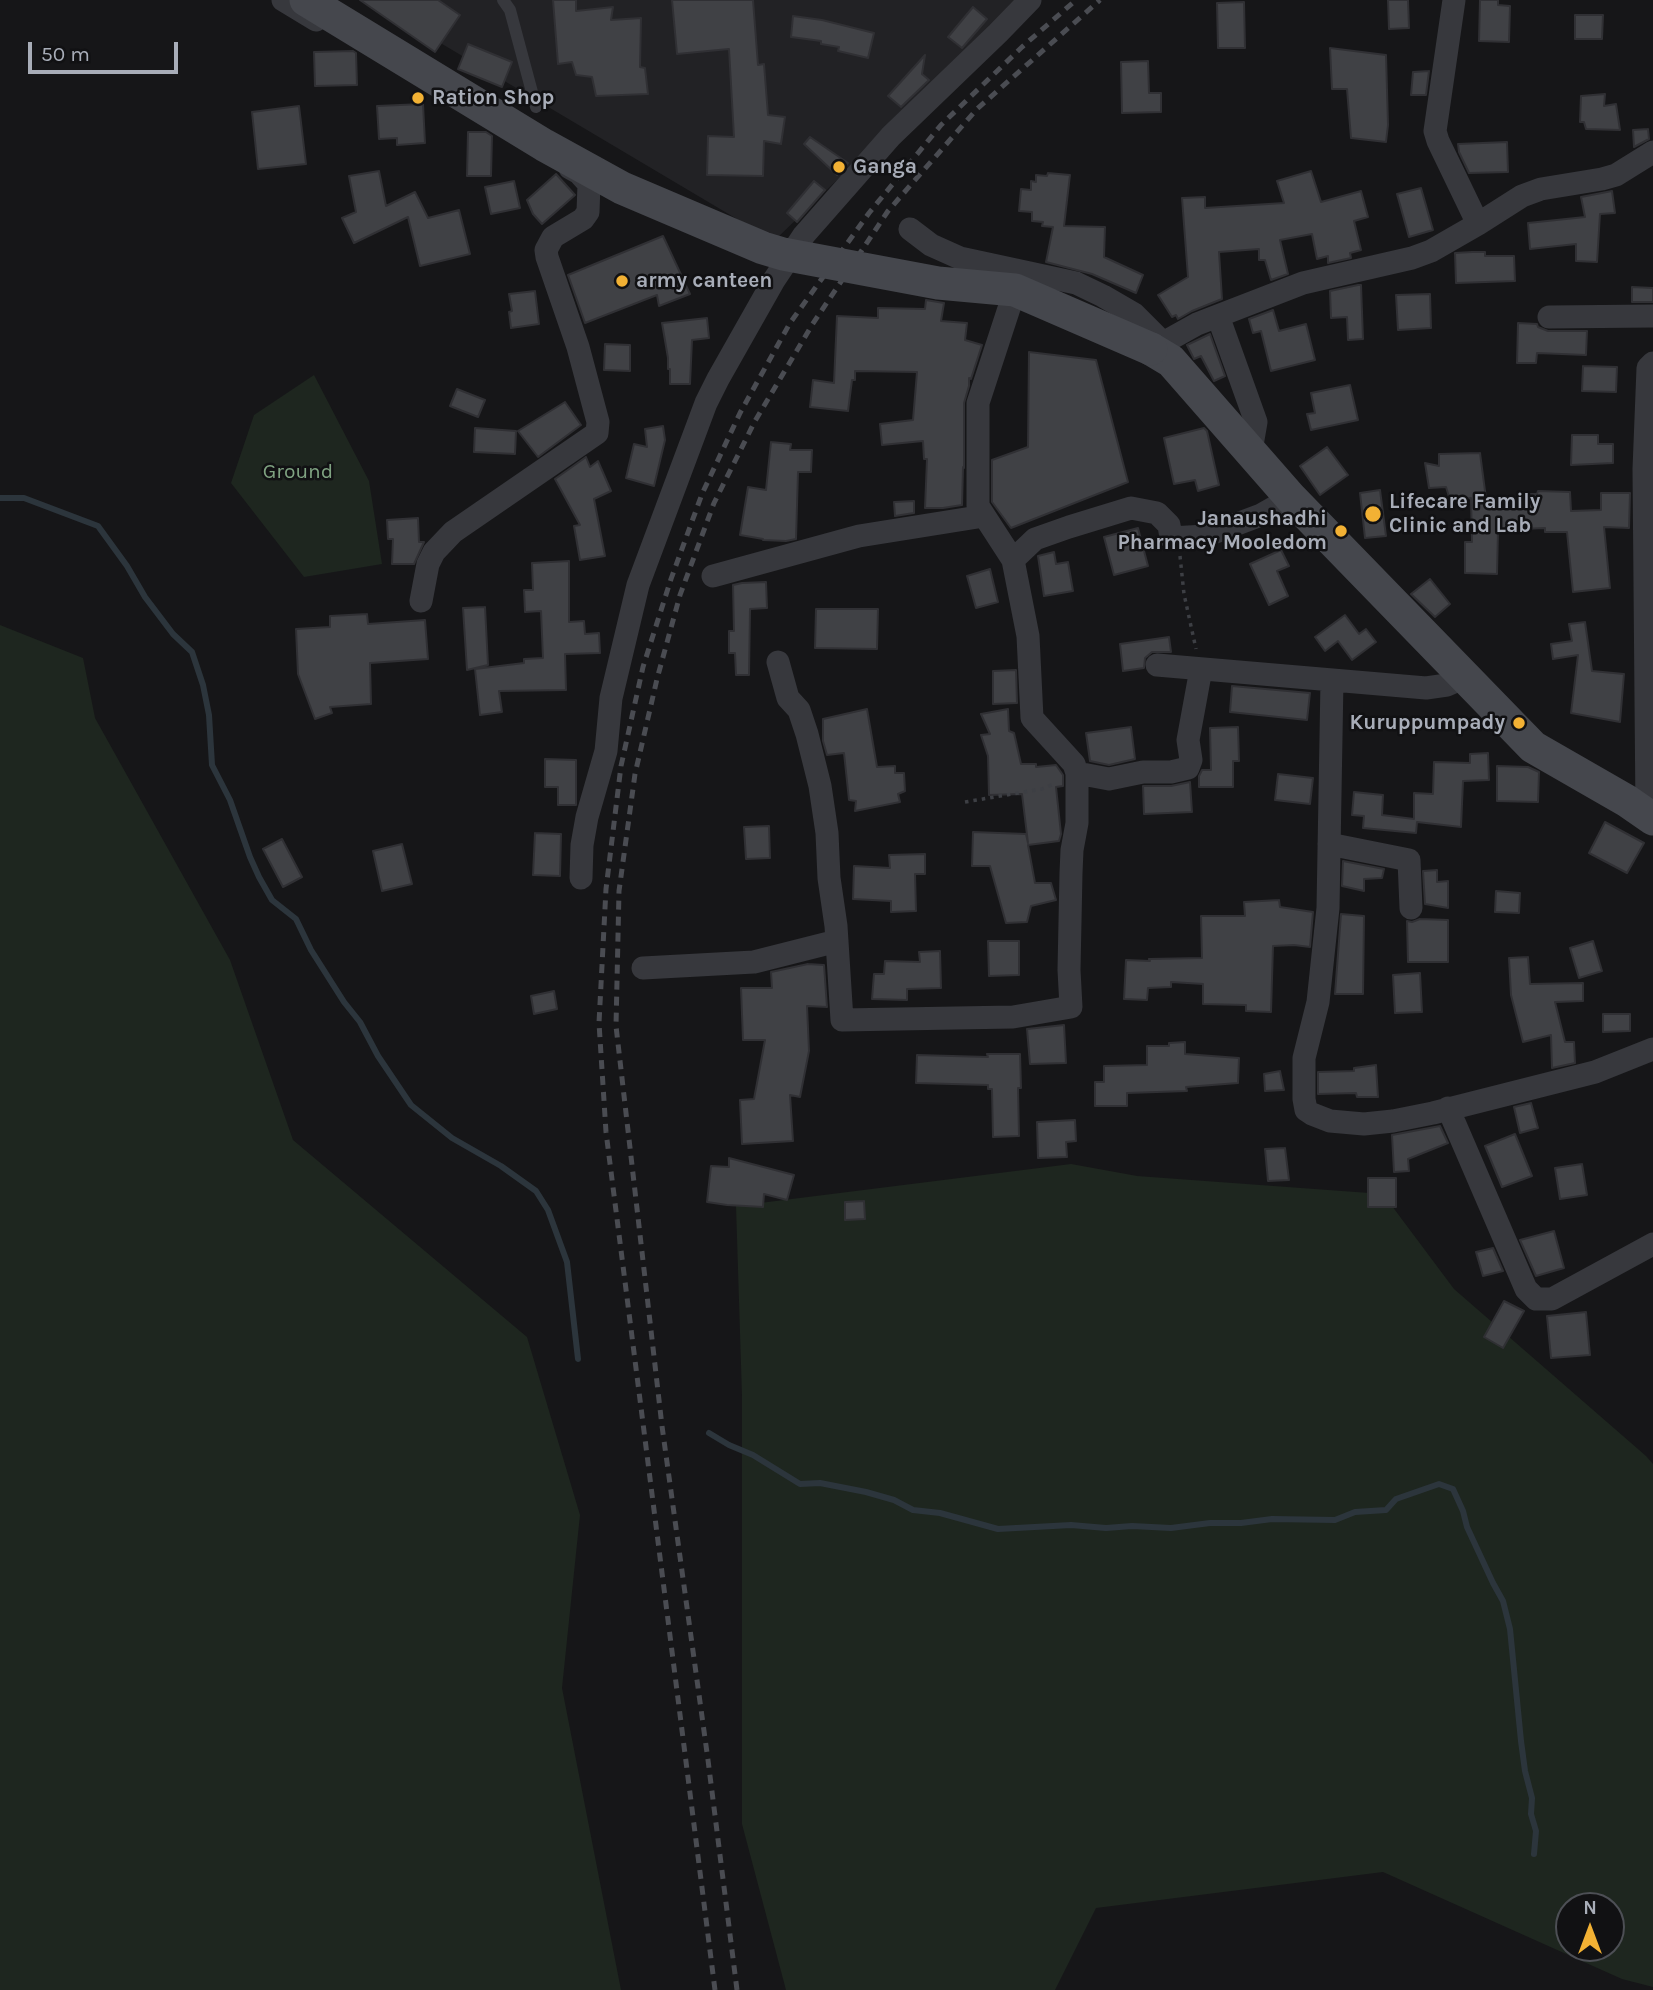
<!DOCTYPE html>
<html>
<head>
<meta charset="utf-8">
<style>
	body { margin:0 }
	#map { position:relative; width:1653px; height:1990px; overflow:hidden; background:#161618; font-family:Karla,sans-serif }
	canvas { display:block }
	.north { position:absolute; left:1555px; top:1892px; width:70px; height:70px; box-sizing:border-box; background:#111113; border:2px solid #4d4f55; border-radius:50%; rotate:0deg; font-size:19px; font-weight:700; line-height:28px; text-align:center; color:#a8adb8 }
	.north::after { content:''; display:block; margin:auto; width:24px; height:32px; background:#f2b134; clip-path:polygon(50% 0,100% 100%,50% 72%,0 100%) }
	.scale { position:absolute; left:28px; top:42px; width:150px; height:32px; box-sizing:border-box; border:4px solid #a8adb8; border-top:0; padding-left:9px; font-size:21px; line-height:24px; white-space:nowrap; color:#a8adb8; -webkit-text-stroke:5px #111113; paint-order:stroke }
</style>
</head>
<body>
<div id="map">
<canvas width="1653" height="1990"></canvas>
<div class="north">N</div>
<div class="scale">50 m</div>
</div>
<script>
const g = document.querySelector('canvas').getContext('2d');
g.lineJoin = 'round';
function fillPath(path, color) { g.fillStyle = color; g.fill(path, 'evenodd'); }
const shape = rows => new Path2D(rows.map(r => 'M' + r).join(''));
function strokePath(path, color, width, dash) { g.strokeStyle = color; g.lineWidth = width; g.lineCap = dash ? 'butt' : 'round'; g.setLineDash(dash || []); g.stroke(path); }
function write(font, color, halo, rows, align = 'center') {
  g.font = font + ' Karla,sans-serif'; g.lineWidth = 5; g.setLineDash([]); g.textBaseline = 'middle'; g.strokeStyle = halo; g.fillStyle = color; for (const [text, x, y, turn = 0] of rows) {
    g.save(); g.translate(x, y); g.rotate((+turn || 0) * Math.PI / 180); g.textAlign = isNaN(turn) ? turn : align; if (halo) g.strokeText(text, 0, 0); g.fillText(text, 0, 0); g.restore();
  }
}
fillPath(shape([
	[368,0,1032,0,926,94,774,241]
]), '#222225');
fillPath(shape([
	[314,375,369,481,382,564,304,577,231,483,254,415],
	[0,625,83,658,95,718,230,960,293,1140,527,1337,580,1515,562,1688,621,1990,0,1990],
	[1071,1164,1137,1176,1383,1194,1454,1289,1646,1456,1653,1464,1653,1987,1622,1979,1383,1872,1096,1908,1055,1990,786,1990,742,1824,742,1396,736,1206],
	[1569,1906,1611,1906,1611,1948,1569,1948]
]), '#1e261f');
strokePath(shape([
	[0,498,24,498,98,526,127,566,145,597,173,634,192,652,203,685,209,715,212,765,230,800,250,857,259,877,272,900,296,919,311,950,344,1002,360,1022,378,1056,411,1105,452,1138,501,1166,536,1191,548,1210,567,1262,578,1359],
	[709,1433,729,1445,753,1455,800,1484,820,1483,866,1492,894,1500,913,1510,940,1513,998,1529,1071,1525,1106,1528,1132,1526,1171,1528,1210,1523,1241,1523,1272,1519,1335,1520,1355,1512,1386,1510,1396,1499,1439,1484,1453,1489,1463,1511,1467,1527,1493,1583,1503,1601,1510,1629,1521,1741,1525,1771,1532,1798,1531,1814,1536,1831,1534,1854]
]), '#2c353c', 6);
const building = shape([
	[360,0,438,0,460,15,435,52,360,0],
	[553,0,576,0,576,11,613,7,611,20,641,18,640,67,645,68,648,94,596,96,592,77,576,75,572,62,558,64,553,0],
	[672,0,753,0,758,65,764,64,768,115,785,117,781,144,764,141,763,176,707,175,708,136,734,137,729,49,677,54,672,0],
	[1388,0,1408,0,1409,28,1389,29,1388,0],
	[1480,0,1498,0,1498,5,1510,6,1509,42,1479,41,1480,0],
	[1244,2,1245,48,1218,48,1217,3,1244,2],
	[973,7,987,19,962,48,948,37,973,7],
	[1575,15,1603,15,1602,39,1575,39,1575,15],
	[793,16,822,20,874,33,868,58,838,51,839,47,821,44,821,41,791,37,793,16],
	[468,44,512,62,502,87,458,69,468,44],
	[1330,48,1386,55,1388,125,1386,142,1351,138,1347,89,1332,89,1330,48],
	[353,51,356,53,357,85,315,86,314,52,353,51],
	[925,55,922,74,929,80,901,107,888,96,925,55],
	[1148,61,1149,93,1161,93,1161,112,1122,113,1121,62,1148,61],
	[1429,71,1426,95,1411,95,1413,72,1429,71],
	[1605,94,1604,106,1616,104,1620,130,1586,129,1584,122,1580,122,1581,96,1605,94],
	[423,104,425,143,397,145,397,138,379,139,377,106,423,104],
	[299,106,306,164,258,169,252,112,299,106],
	[1648,129,1649,139,1634,147,1633,130,1648,129],
	[468,132,486,132,492,136,491,176,467,176,468,132],
	[810,137,848,163,837,175,804,144,810,137],
	[1507,142,1508,172,1469,173,1459,152,1458,144,1507,142],
	[379,171,386,206,415,192,428,218,459,210,470,254,420,266,408,217,354,243,342,218,356,212,349,176,379,171],
	[1311,171,1321,202,1361,191,1368,217,1354,221,1361,250,1350,253,1351,258,1328,263,1328,256,1317,259,1312,234,1280,240,1288,274,1271,280,1265,260,1259,260,1259,249,1219,252,1222,299,1192,311,1178,319,1176,315,1172,317,1158,295,1188,277,1182,198,1205,197,1205,208,1284,203,1277,181,1311,171],
	[1048,173,1070,175,1064,226,1105,227,1104,257,1143,275,1136,293,1092,274,1046,262,1053,227,1042,226,1043,222,1032,221,1032,212,1019,211,1021,189,1031,190,1031,181,1036,182,1036,175,1047,176,1048,173],
	[556,174,575,195,542,224,533,214,527,200,556,174],
	[514,181,520,208,491,214,485,187,514,181],
	[814,181,825,190,797,222,787,213,814,181],
	[1421,188,1433,230,1409,237,1397,194,1421,188],
	[1612,191,1615,213,1600,214,1597,262,1576,261,1576,244,1530,249,1528,223,1585,217,1581,197,1612,191],
	[663,236,690,294,659,306,657,295,585,323,568,275,663,236],
	[1472,252,1485,252,1485,256,1514,256,1515,281,1456,283,1455,253,1472,252],
	[1358,285,1361,285,1363,339,1348,340,1347,317,1331,318,1330,291,1358,285],
	[1632,287,1653,288,1653,302,1632,302,1632,287],
	[535,291,539,324,511,328,509,312,512,311,509,294,535,291],
	[1430,294,1431,328,1398,330,1396,295,1430,294],
	[926,300,944,303,941,321,967,323,965,340,982,345,971,379,969,378,969,386,964,403,964,468,963,467,962,505,943,508,925,508,927,459,924,459,923,441,882,445,880,424,913,420,917,372,855,371,855,380,852,380,848,411,810,407,813,380,834,383,837,316,878,318,878,308,925,309,926,300],
	[1273,310,1279,331,1306,324,1315,360,1271,371,1261,331,1253,333,1249,319,1273,310],
	[707,318,709,338,692,340,690,384,670,384,670,369,668,369,668,358,662,323,707,318],
	[1518,323,1537,324,1538,327,1548,331,1587,331,1586,355,1537,353,1536,363,1517,363,1518,323],
	[1210,334,1225,376,1214,381,1201,356,1194,359,1187,345,1210,334],
	[605,344,630,345,630,371,604,370,605,344],
	[1029,352,1096,360,1128,482,1011,528,992,502,992,460,1028,447,1029,352],
	[1583,366,1617,367,1616,392,1582,391,1583,366],
	[1350,385,1358,420,1311,430,1307,414,1315,413,1311,393,1350,385],
	[457,389,485,400,478,417,450,406,457,389],
	[565,402,581,425,538,457,518,431,565,402],
	[663,426,665,440,654,486,626,478,634,444,647,447,645,429,663,426],
	[475,428,516,431,515,454,474,452,475,428],
	[1204,428,1207,431,1219,485,1198,491,1195,480,1174,484,1164,438,1204,428],
	[1572,435,1598,435,1598,444,1613,444,1613,463,1571,465,1572,435],
	[771,442,791,444,790,450,812,450,811,472,798,472,796,539,786,541,763,540,763,539,740,535,748,487,766,490,771,442],
	[1327,447,1348,475,1320,495,1300,466,1327,447],
	[1480,453,1487,506,1521,505,1520,494,1537,494,1538,491,1570,492,1571,511,1601,510,1601,493,1630,493,1629,528,1604,527,1610,588,1573,592,1567,532,1545,532,1545,528,1498,530,1497,574,1465,573,1465,542,1472,542,1471,498,1450,500,1446,487,1429,488,1425,463,1439,466,1439,454,1480,453],
	[586,457,590,467,598,461,611,491,594,499,605,556,580,560,574,526,580,525,555,479,586,457],
	[1380,490,1386,536,1365,538,1360,493,1380,490],
	[914,501,914,513,895,516,894,502,914,501],
	[418,518,419,542,424,542,414,564,392,564,393,539,388,539,387,520,418,518],
	[1138,528,1148,566,1114,575,1104,537,1138,528],
	[1281,550,1289,566,1277,571,1288,596,1269,605,1250,564,1281,550],
	[1054,552,1056,564,1068,562,1073,591,1044,596,1038,556,1054,552],
	[569,561,569,622,584,621,585,634,599,633,600,653,565,654,566,690,499,691,502,712,480,715,475,669,524,663,524,659,543,658,541,611,525,612,524,590,533,590,532,563,569,561],
	[990,569,998,602,976,608,967,576,990,569],
	[1430,579,1450,604,1435,617,1411,594,1430,579],
	[766,582,767,608,750,609,749,675,736,675,735,653,729,653,729,631,734,631,733,585,742,583,766,582],
	[485,607,488,665,467,670,463,608,485,607],
	[816,609,878,609,877,649,815,648,816,609],
	[367,614,368,624,425,620,428,659,370,663,371,704,330,707,332,713,315,719,298,674,296,629,330,627,330,616,367,614],
	[1345,615,1359,634,1366,629,1376,642,1352,660,1338,641,1325,651,1315,637,1345,615],
	[1585,622,1592,671,1624,674,1620,722,1571,713,1578,655,1553,659,1551,644,1572,641,1569,624,1585,622],
	[1169,637,1171,652,1152,652,1145,658,1144,668,1123,671,1120,644,1169,637],
	[1016,670,1017,703,993,704,993,671,1016,670],
	[1232,686,1310,693,1307,720,1230,712,1232,686],
	[867,709,877,767,895,766,895,773,904,773,905,791,898,794,900,802,855,811,856,801,849,800,844,753,827,755,823,741,823,719,867,709],
	[1008,709,1009,731,1014,733,1021,764,1036,764,1036,767,1056,765,1063,775,1063,786,1056,787,1061,834,1059,841,1028,845,1035,883,1051,883,1056,900,1031,906,1027,922,1006,923,990,866,972,866,973,832,1026,834,1028,843,1022,794,989,795,988,756,981,735,990,734,981,714,1008,709],
	[1131,727,1135,759,1109,765,1090,761,1086,733,1131,727],
	[1238,727,1239,761,1233,761,1233,787,1199,787,1199,776,1202,770,1211,770,1210,728,1238,727],
	[1488,753,1489,780,1463,781,1461,827,1417,822,1416,833,1363,828,1364,816,1352,815,1354,792,1383,795,1382,815,1414,819,1414,793,1433,794,1434,762,1470,763,1470,754,1488,753],
	[545,759,576,760,576,805,558,805,558,787,545,787,545,759],
	[1497,766,1528,767,1539,772,1538,802,1497,801,1497,766],
	[1278,774,1313,778,1310,804,1275,800,1278,774],
	[1190,782,1192,812,1144,814,1143,786,1171,786,1190,782],
	[1605,822,1644,843,1627,873,1589,853,1605,822],
	[769,826,770,858,746,859,744,827,769,826],
	[535,833,561,834,560,876,533,875,535,833],
	[282,839,302,877,283,887,263,849,282,839],
	[402,844,412,884,382,891,373,851,402,844],
	[925,854,925,874,915,874,916,911,891,912,891,901,853,899,854,866,890,868,889,855,925,854],
	[1343,861,1384,869,1382,878,1364,879,1364,891,1342,886,1343,861],
	[1437,870,1437,882,1448,881,1448,908,1425,904,1423,871,1437,870],
	[1496,891,1520,893,1519,913,1495,912,1496,891],
	[1279,900,1280,907,1313,912,1310,947,1294,945,1273,946,1271,1012,1246,1011,1246,1005,1203,1004,1203,984,1171,982,1171,987,1148,988,1147,1000,1124,999,1126,960,1150,961,1149,959,1202,958,1201,916,1245,916,1244,902,1279,900],
	[1341,914,1364,916,1363,994,1335,994,1341,914],
	[1420,919,1448,920,1448,962,1408,962,1407,921,1412,922,1420,919],
	[988,941,1019,941,1019,975,989,976,988,941],
	[1593,941,1602,971,1579,978,1570,948,1593,941],
	[940,951,941,988,907,989,907,1000,872,999,874,974,884,974,885,961,920,962,919,952,940,951],
	[1528,957,1530,984,1583,983,1583,1001,1555,1002,1565,1042,1574,1042,1575,1063,1552,1068,1551,1035,1523,1042,1511,995,1509,958,1528,957],
	[808,964,824,965,827,1007,807,1006,809,1051,800,1097,790,1095,793,1141,742,1144,740,1100,754,1099,765,1040,743,1040,741,988,772,988,771,972,808,964],
	[1420,973,1422,1012,1395,1013,1393,975,1420,973],
	[554,991,557,1009,534,1014,531,996,554,991],
	[1603,1014,1630,1014,1630,1031,1603,1032,1603,1014],
	[1064,1025,1066,1063,1030,1064,1027,1029,1064,1025],
	[1185,1042,1185,1054,1239,1058,1238,1083,1186,1087,1187,1091,1127,1093,1127,1106,1095,1106,1095,1082,1104,1082,1104,1066,1147,1065,1147,1046,1169,1046,1169,1043,1185,1042],
	[987,1054,1020,1054,1021,1088,1018,1088,1019,1136,993,1137,992,1089,988,1089,988,1085,916,1083,917,1055,988,1057,987,1054],
	[1376,1065,1378,1097,1357,1097,1356,1093,1318,1094,1318,1072,1354,1071,1354,1068,1376,1065],
	[1280,1071,1284,1090,1265,1091,1264,1074,1280,1071],
	[1531,1103,1538,1128,1520,1133,1514,1107,1531,1103],
	[1075,1120,1076,1141,1066,1142,1067,1157,1038,1158,1037,1122,1075,1120],
	[1440,1126,1448,1143,1408,1159,1409,1171,1394,1172,1392,1135,1440,1126],
	[1515,1134,1532,1176,1502,1187,1485,1146,1515,1134],
	[1285,1148,1289,1180,1268,1181,1265,1149,1285,1148],
	[729,1158,794,1175,787,1200,764,1194,763,1207,727,1205,707,1202,711,1166,729,1167,729,1158],
	[1582,1164,1587,1195,1560,1199,1555,1168,1582,1164],
	[1368,1178,1396,1178,1396,1207,1368,1207,1368,1178],
	[864,1201,865,1219,845,1220,845,1202,864,1201],
	[1554,1231,1564,1268,1536,1276,1520,1240,1554,1231],
	[1493,1248,1503,1271,1483,1276,1476,1252,1493,1248],
	[1504,1301,1524,1311,1503,1348,1484,1337,1504,1301],
	[1586,1312,1590,1355,1551,1358,1547,1316,1586,1312]
]);
fillPath(building, '#404145');
strokePath(building, '#303034', 2);
strokePath(shape([
	[1180,556,1184,594,1196,649],
	[965,802,1042,789,1056,783]
]), '#3d3f44', 3.5, [3.5, 5]);
strokePath(shape([
	[503,0,510,10,536,107]
]), '#37383d', 12);
strokePath(shape([
	[283,0,316,20],
	[1454,0,1435,131,1438,141,1478,224],
	[910,229,931,245,960,258,1076,283,1103,296,1134,314,1163,343,1168,353],
	[1218,316,1256,422,1251,451],
	[1549,317,1653,316],
	[1163,343,1197,324,1303,283,1412,258,1431,251,1478,224,1522,196,1541,189,1602,179,1616,175,1653,152],
	[1013,560,978,506,978,403,1015,290],
	[713,576,859,536,984,516],
	[421,601,428,564,434,552,453,532,597,433,598,422,578,347,547,257,546,250,553,237,583,219,588,212,589,184,579,173,570,168],
	[778,662,788,698,799,710,807,734,820,786,827,833,829,878,836,926,842,1020,1013,1017,1071,1007,1069,970,1071,873,1072,850,1077,823,1077,773,1109,779,1143,772,1171,772,1188,768,1191,760,1188,740,1201,669],
	[1157,665,1426,688,1447,685,1465,677],
	[1332,680,1328,908,1318,1002,1304,1058,1304,1099,1306,1110,1312,1114,1330,1121,1364,1124,1393,1121,1433,1113,1595,1072,1653,1049],
	[1077,773,1074,764,1032,718,1028,636,1013,560,1035,539,1069,527,1131,508,1157,513,1169,525,1171,538,1205,536,1261,515,1291,498],
	[1647,815,1644,469,1648,368,1653,363],
	[1329,844,1409,860,1411,908],
	[581,878,582,845,587,817,606,751,611,698,638,585,706,403,718,379,774,280,804,235,891,136,998,33,1030,0],
	[643,968,754,962,837,941],
	[1448,1108,1526,1289,1536,1299,1552,1299,1653,1244]
]), '#37383d', 23);
strokePath(shape([
	[1151,349,1171,361,1291,498,1533,747,1627,801,1653,819]
]), '#45474d', 33);
strokePath(shape([
	[715,1990,606,1132,599,1023,606,889,621,766,643,667,671,579,702,494,740,413,790,323,869,213,941,125,1022,47,1076,0],
	[737,1990,708,1760,662,1426,616,1026,619,891,635,774,657,679,680,595,714,503,755,421,812,325,888,211,977,109,1100,0]
]), '#4a4c52', 5, [9, 7]);
strokePath(shape([
	[306,0,544,145,622,188,763,248,783,254,938,283,1015,290,1151,349]
]), '#45474d', 33);
for (const [x, y, r, color] of [
	[418,98,7,"#f2b134"],
	[839,167,7,"#f2b134"],
	[622,281,7,"#f2b134"],
	[1373,514,9,"#f2b134"],
	[1341,531,7,"#f2b134"],
	[1519,723,7,"#f2b134"]
]) { const dot = new Path2D(); dot.arc(x, y, r, 0, 2 * Math.PI); g.fillStyle = color; g.fill(dot); strokePath(dot, '#111113', 2.5); }
write('bold 21px', '#a8adb8', '#111113', [
	["Ration Shop",432,98],
	["Ganga",853,167],
	["army canteen",636,281],
	["Lifecare Family",1389,502],
	["Clinic and Lab",1389,526],
	["Janaushadhi",1327,519,"right"],
	["Pharmacy Mooledom",1327,543,"right"],
	["Kuruppumpady",1505,723,"right"]
], 'left');
write('21px', '#7fa381', '#111113', [
	["Ground",298,472]
]);
</script>
</body>
</html>
